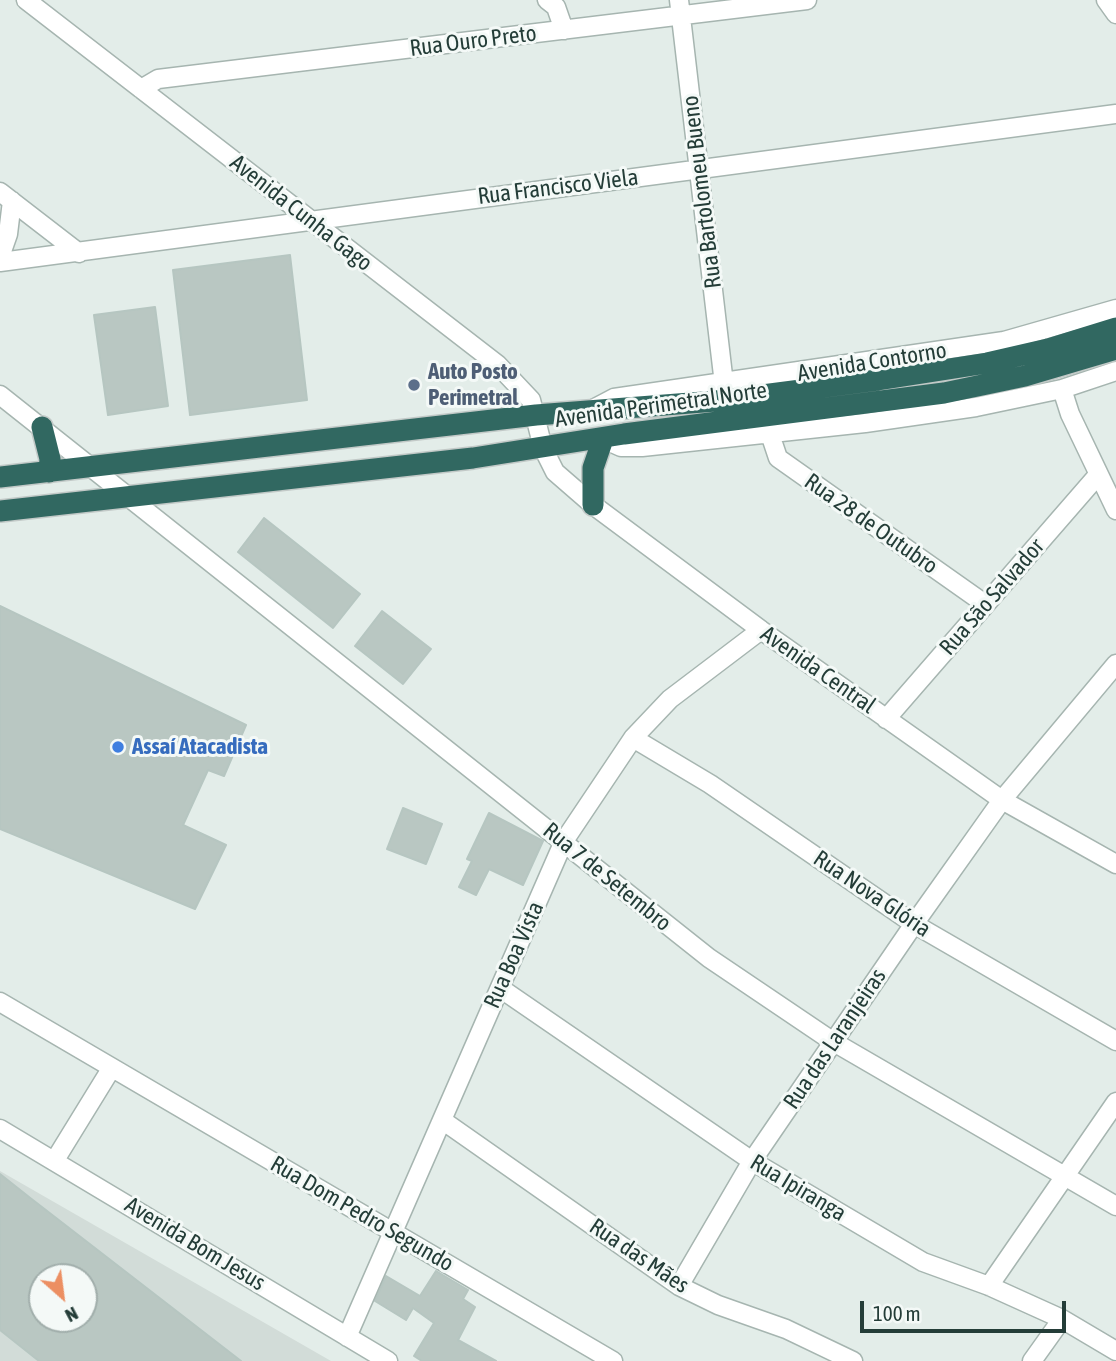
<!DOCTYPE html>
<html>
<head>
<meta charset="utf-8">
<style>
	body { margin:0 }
	#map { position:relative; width:1116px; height:1361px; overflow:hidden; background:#e3ede9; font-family:"Asap Condensed",sans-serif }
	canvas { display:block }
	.north { position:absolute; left:28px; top:1263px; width:70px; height:70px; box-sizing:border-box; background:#f4f9f7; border:2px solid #a1aeab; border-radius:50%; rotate:152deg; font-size:19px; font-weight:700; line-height:28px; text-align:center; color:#243d38 }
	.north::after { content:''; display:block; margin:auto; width:24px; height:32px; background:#ec8f62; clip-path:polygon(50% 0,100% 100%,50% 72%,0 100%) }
	.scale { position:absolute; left:860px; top:1301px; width:206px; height:32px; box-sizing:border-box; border:4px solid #243d38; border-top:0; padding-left:9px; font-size:21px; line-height:24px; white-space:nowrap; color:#243d38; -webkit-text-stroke:5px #f4f9f7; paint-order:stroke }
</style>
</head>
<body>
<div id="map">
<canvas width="1116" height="1361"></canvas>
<div class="north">N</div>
<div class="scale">100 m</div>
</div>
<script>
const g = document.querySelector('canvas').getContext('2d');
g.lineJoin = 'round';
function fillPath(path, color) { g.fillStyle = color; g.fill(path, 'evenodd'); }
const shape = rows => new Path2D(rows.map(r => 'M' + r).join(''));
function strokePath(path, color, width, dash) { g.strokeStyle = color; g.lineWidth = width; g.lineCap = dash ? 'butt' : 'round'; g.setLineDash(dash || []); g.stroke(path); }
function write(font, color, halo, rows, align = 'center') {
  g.font = font + ' "Asap Condensed",sans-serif'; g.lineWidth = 6; g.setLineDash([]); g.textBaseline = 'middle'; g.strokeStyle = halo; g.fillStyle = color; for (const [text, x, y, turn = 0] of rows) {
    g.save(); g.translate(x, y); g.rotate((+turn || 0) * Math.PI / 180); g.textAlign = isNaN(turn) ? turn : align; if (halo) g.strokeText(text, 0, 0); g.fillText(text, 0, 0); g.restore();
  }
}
fillPath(shape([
	[0,1171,331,1361,0,1361],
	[42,1277,84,1277,84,1319,42,1319]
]), '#d2dcd8');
const building = shape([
	[290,255,307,400,190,415,173,270,290,255],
	[155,307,168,406,108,415,94,315,155,307],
	[264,518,360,594,333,628,238,552,264,518],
	[0,606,246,725,224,776,208,770,183,825,226,845,195,909,0,829,0,606],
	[382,611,431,649,403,684,355,646,382,611],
	[403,808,442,824,426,864,387,849,403,808],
	[489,813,543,841,523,885,489,869,476,895,459,887,472,861,467,859,489,813],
	[0,1174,29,1197,241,1361,39,1361,0,1330,0,1174],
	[42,1277,84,1277,84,1319,42,1319,42,1277],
	[436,1271,468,1290,463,1299,475,1307,458,1340,496,1361,422,1361,414,1356,434,1323,413,1308,406,1320,375,1301,386,1276,420,1296,436,1271]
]);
fillPath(building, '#b9c7c2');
strokePath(building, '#b6c6c1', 2);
const minor = shape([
	[26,0,497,364,531,400,543,448,555,472,593,505,761,630,1002,800,1116,864],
	[547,0,556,7,564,30],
	[679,0,724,384],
	[1106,0,1116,14],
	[141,89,158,79,807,0],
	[0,192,79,253],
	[0,257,8,234,12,201],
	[0,262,1116,114],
	[1062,389,1070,414,1116,510],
	[0,395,709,958,832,1041,1116,1206],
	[595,408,614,398,1004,341,1116,309],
	[770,434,778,458,985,604],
	[603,439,621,447,642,447,865,423,976,407,1062,389,1116,371],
	[886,719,1098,475],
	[633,738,710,784,914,924,1116,1041],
	[500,988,752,1161,923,1262,989,1286,1062,1319,1116,1351],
	[0,1002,613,1361],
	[442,1120,679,1286,718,1305,786,1329,853,1361],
	[0,1129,388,1361],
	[55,1160,111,1069],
	[679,1286,752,1161,914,924,1002,800,1116,664],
	[989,1286,1116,1102],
	[347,1337,564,841,633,738,670,699,761,630],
	[1032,1361,1062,1319]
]);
const highway = shape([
	[42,427,50,459,49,472],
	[0,477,536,415,716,401,878,380,987,363,1048,349,1116,328],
	[593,505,593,468,603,439],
	[0,511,473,458,624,434,944,393,1025,376,1116,349]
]);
strokePath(minor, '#a6b5b0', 21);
strokePath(highway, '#c2c9c7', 24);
strokePath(minor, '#fff', 18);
strokePath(highway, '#316861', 21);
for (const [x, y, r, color] of [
	[414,385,7,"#5c6f8a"],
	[118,747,7,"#3f7fe0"]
]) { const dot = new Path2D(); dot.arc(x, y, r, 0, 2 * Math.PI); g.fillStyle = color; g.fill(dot); strokePath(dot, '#f4f9f7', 2.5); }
write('23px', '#243d38', '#f4f9f7', [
	["Rua Ouro Preto",473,41,-7],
	["Rua Francisco Viela",558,187,-7],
	["Rua Bartolomeu Bueno",702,192,-97],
	["Avenida Cunha Gago",301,213,38],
	["Avenida Contorno",872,362,-9],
	["Avenida Perimetral Norte",661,405,-8],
	["Rua 28 de Outubro",871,524,35],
	["Rua São Salvador",992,597,-49],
	["Avenida Central",818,670,35],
	["Rua 7 de Setembro",607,877,39],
	["Rua Nova Glória",872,894,34],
	["Rua Boa Vista",514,955,-66],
	["Rua das Laranjeiras",835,1039,-56],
	["Rua Ipiranga",798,1188,31],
	["Rua Dom Pedro Segundo",362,1214,30],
	["Avenida Bom Jesus",195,1244,31],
	["Rua das Mães",639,1256,34]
]);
write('bold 23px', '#4e5e75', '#f4f9f7', [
	["Auto Posto",428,372],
	["Perimetral",428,398]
], 'left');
write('bold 23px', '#366cbe', '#f4f9f7', [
	["Assaí Atacadista",132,747]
], 'left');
</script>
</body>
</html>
